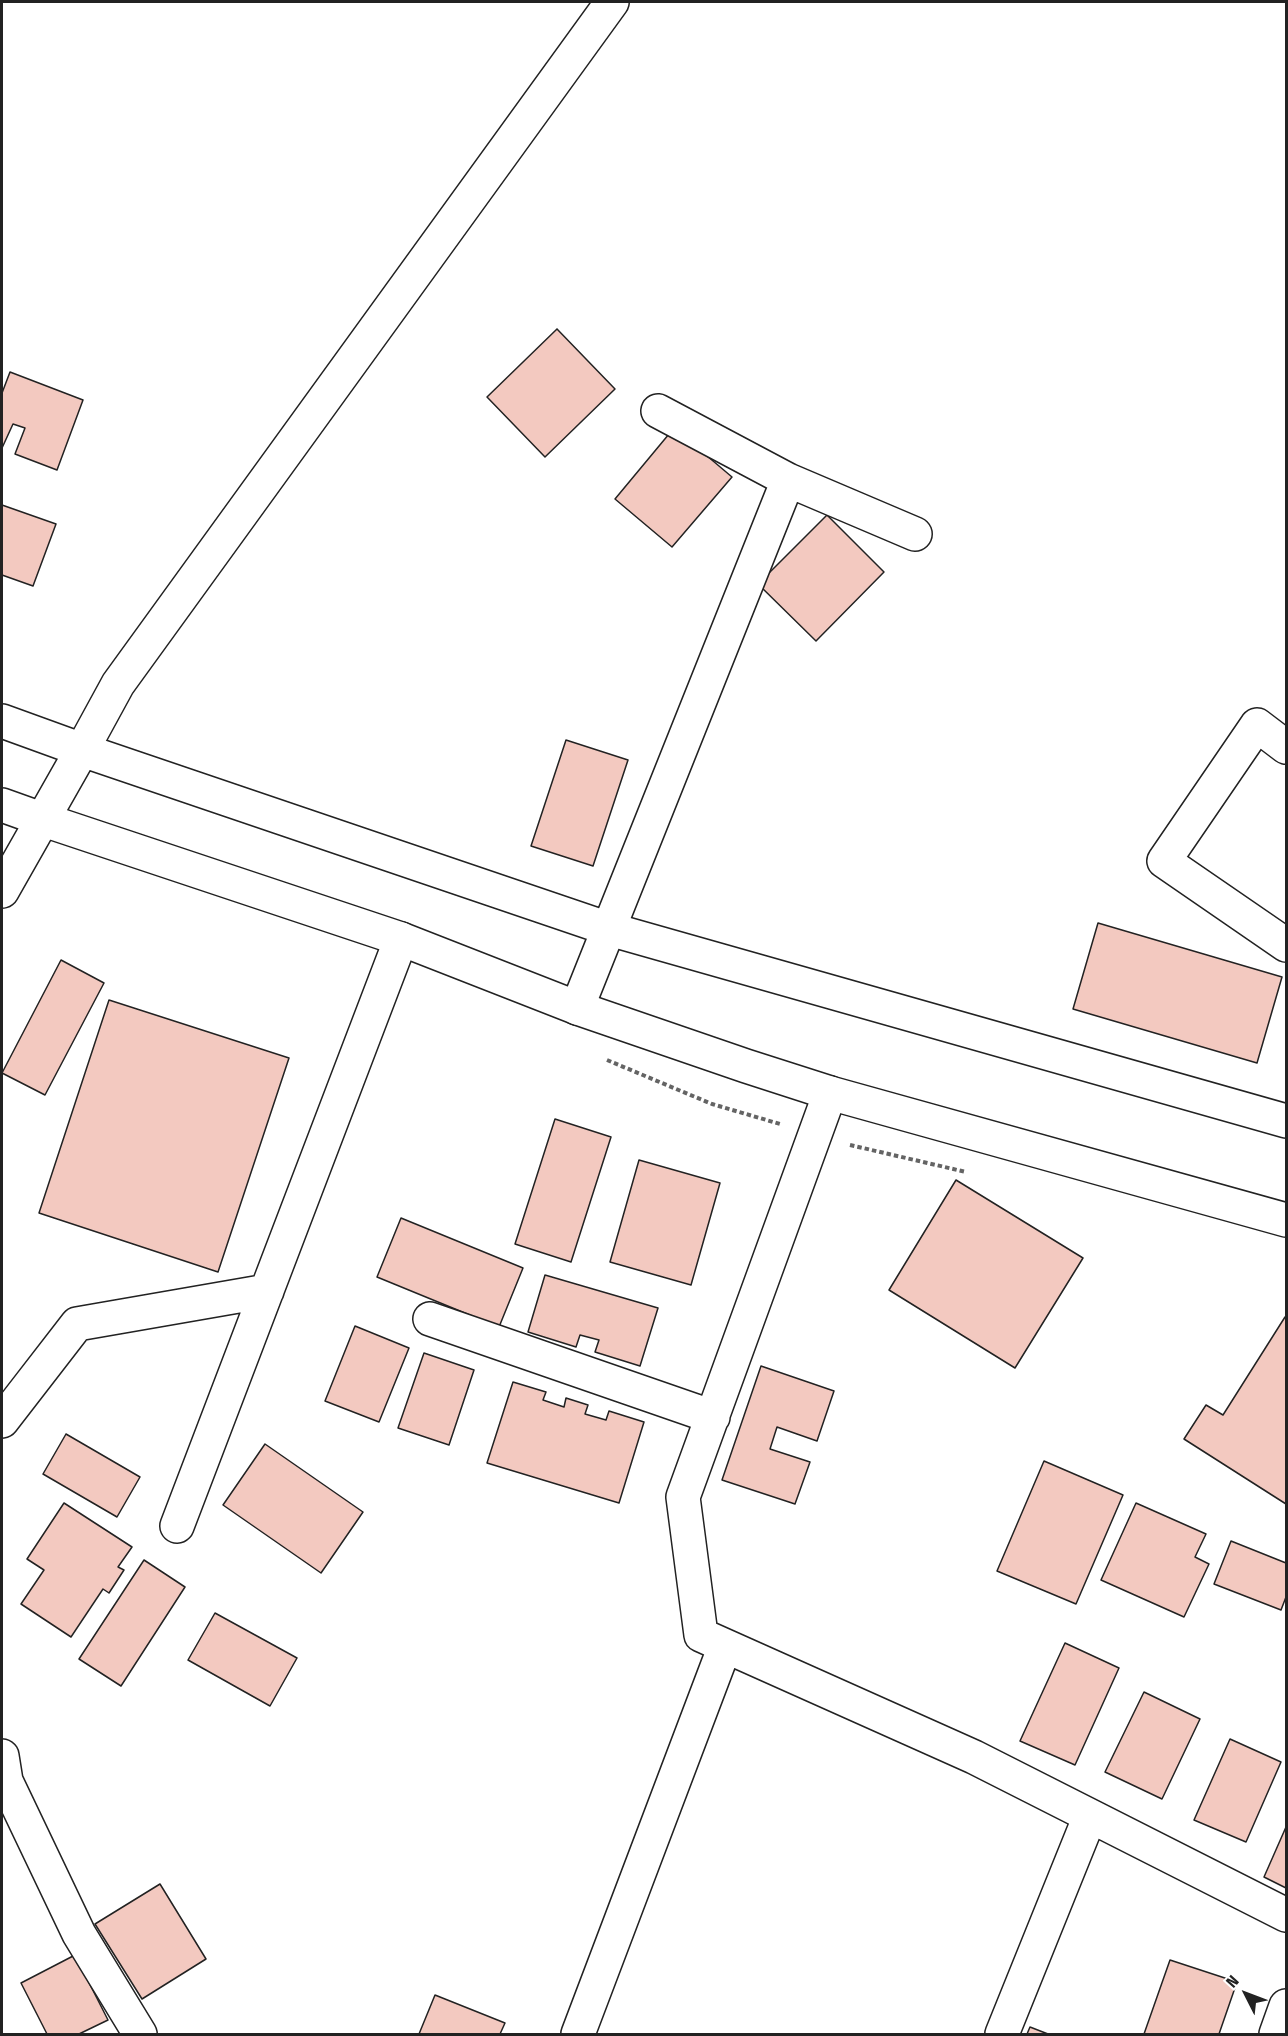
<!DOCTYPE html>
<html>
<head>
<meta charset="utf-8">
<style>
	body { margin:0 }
	#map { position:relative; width:1288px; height:2036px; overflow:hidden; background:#fff; font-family:"Fira Sans Condensed",sans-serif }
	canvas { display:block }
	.frame { position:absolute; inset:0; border:3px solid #222; pointer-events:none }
	.north { position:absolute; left:1216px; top:1964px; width:60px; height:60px; -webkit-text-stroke:4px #fff; paint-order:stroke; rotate:312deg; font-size:16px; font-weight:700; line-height:24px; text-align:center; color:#222 }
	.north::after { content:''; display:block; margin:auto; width:21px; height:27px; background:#222; clip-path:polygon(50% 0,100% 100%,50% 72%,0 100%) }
</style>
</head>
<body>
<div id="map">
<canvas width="1288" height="2036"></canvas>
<div class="frame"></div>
<div class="north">N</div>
</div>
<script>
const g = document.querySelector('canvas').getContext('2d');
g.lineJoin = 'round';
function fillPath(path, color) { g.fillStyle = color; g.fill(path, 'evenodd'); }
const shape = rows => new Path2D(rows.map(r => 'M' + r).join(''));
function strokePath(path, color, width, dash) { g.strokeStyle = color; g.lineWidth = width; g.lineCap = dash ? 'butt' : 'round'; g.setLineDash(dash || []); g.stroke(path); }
const building = shape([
	[557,329,615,389,545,457,487,397,557,329],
	[10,372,83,400,57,470,15,454,25,428,13,424,2,448,2,393,10,372],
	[674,428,732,477,672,547,615,499,674,428],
	[2,505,56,524,33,586,2,575,2,505],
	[827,515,884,572,816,641,758,584,827,515],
	[566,740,628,760,593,866,531,846,566,740],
	[1098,923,1282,977,1257,1063,1073,1009,1098,923],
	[61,960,104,983,45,1095,2,1073,61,960],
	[109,1000,289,1058,218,1272,39,1213,109,1000],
	[555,1119,611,1137,571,1262,515,1244,555,1119],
	[639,1160,720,1183,691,1285,610,1262,639,1160],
	[956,1180,1083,1258,1015,1368,889,1290,956,1180],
	[401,1218,523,1268,499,1327,377,1277,401,1218],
	[545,1275,658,1308,640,1366,595,1352,599,1340,580,1335,576,1347,528,1332,545,1275],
	[1285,1317,1286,1318,1286,1504,1184,1439,1206,1405,1223,1415,1285,1317],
	[355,1326,409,1348,379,1422,325,1401,355,1326],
	[424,1353,474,1370,449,1445,398,1428,424,1353],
	[761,1366,834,1391,817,1441,777,1427,770,1449,810,1462,795,1504,722,1480,761,1366],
	[513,1382,546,1392,543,1400,564,1407,566,1398,588,1405,585,1414,606,1420,609,1411,644,1422,619,1503,487,1463,513,1382],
	[66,1434,140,1477,117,1517,43,1474,66,1434],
	[265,1444,363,1512,321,1573,223,1505,265,1444],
	[1044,1461,1123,1495,1076,1604,997,1571,1044,1461],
	[64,1503,132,1547,118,1567,124,1570,109,1593,103,1589,71,1637,21,1604,44,1570,27,1559,64,1503],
	[1136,1503,1206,1534,1195,1557,1209,1564,1184,1617,1101,1580,1136,1503],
	[1231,1541,1286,1563,1286,1597,1281,1610,1214,1584,1231,1541],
	[144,1560,185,1587,121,1686,79,1659,144,1560],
	[215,1613,297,1658,270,1706,188,1660,215,1613],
	[1065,1643,1119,1668,1075,1765,1020,1741,1065,1643],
	[1144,1692,1200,1719,1162,1799,1105,1772,1144,1692],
	[1230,1739,1281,1762,1246,1842,1194,1820,1230,1739],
	[1286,1827,1286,1888,1264,1877,1286,1827],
	[160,1884,206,1959,142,1999,95,1924,160,1884],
	[75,1955,108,2020,79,2034,47,2034,21,1983,75,1955],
	[1170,1960,1237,1982,1219,2034,1144,2034,1170,1960],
	[435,1995,505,2023,500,2034,419,2034,435,1995],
	[1030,2027,1048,2034,1027,2034,1030,2027]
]);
fillPath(building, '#f3c9c0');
strokePath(building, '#222', 1.5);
const minor = shape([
	[788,480,915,534],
	[1286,747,1257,725,1164,861,1286,945],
	[577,1008,788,480,658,411],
	[830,1093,683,1497,701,1635,974,1757,1286,1915],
	[430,1319,713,1417],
	[2,1421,77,1324,267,1291],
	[177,1526,401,939],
	[2,1756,6,1781,79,1934,140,2034],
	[578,2034,725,1646],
	[1002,2034,1090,1816],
	[1276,2034,1286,2006]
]);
const major = shape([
	[2,721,82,750,118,684,612,2],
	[2,805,44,820]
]);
const highway = shape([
	[44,820,401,939,580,1009,746,1066,830,1093,1286,1220],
	[2,891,82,750,609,929,1286,1121]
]);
strokePath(minor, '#222', 36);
strokePath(major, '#222', 36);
strokePath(highway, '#222', 36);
strokePath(shape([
	[607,1060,712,1104,780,1124],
	[850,1145,966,1172]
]), '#646464', 4, [4.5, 3]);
strokePath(minor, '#fff', 33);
strokePath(major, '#fff', 33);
strokePath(highway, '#fff', 33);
</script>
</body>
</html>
